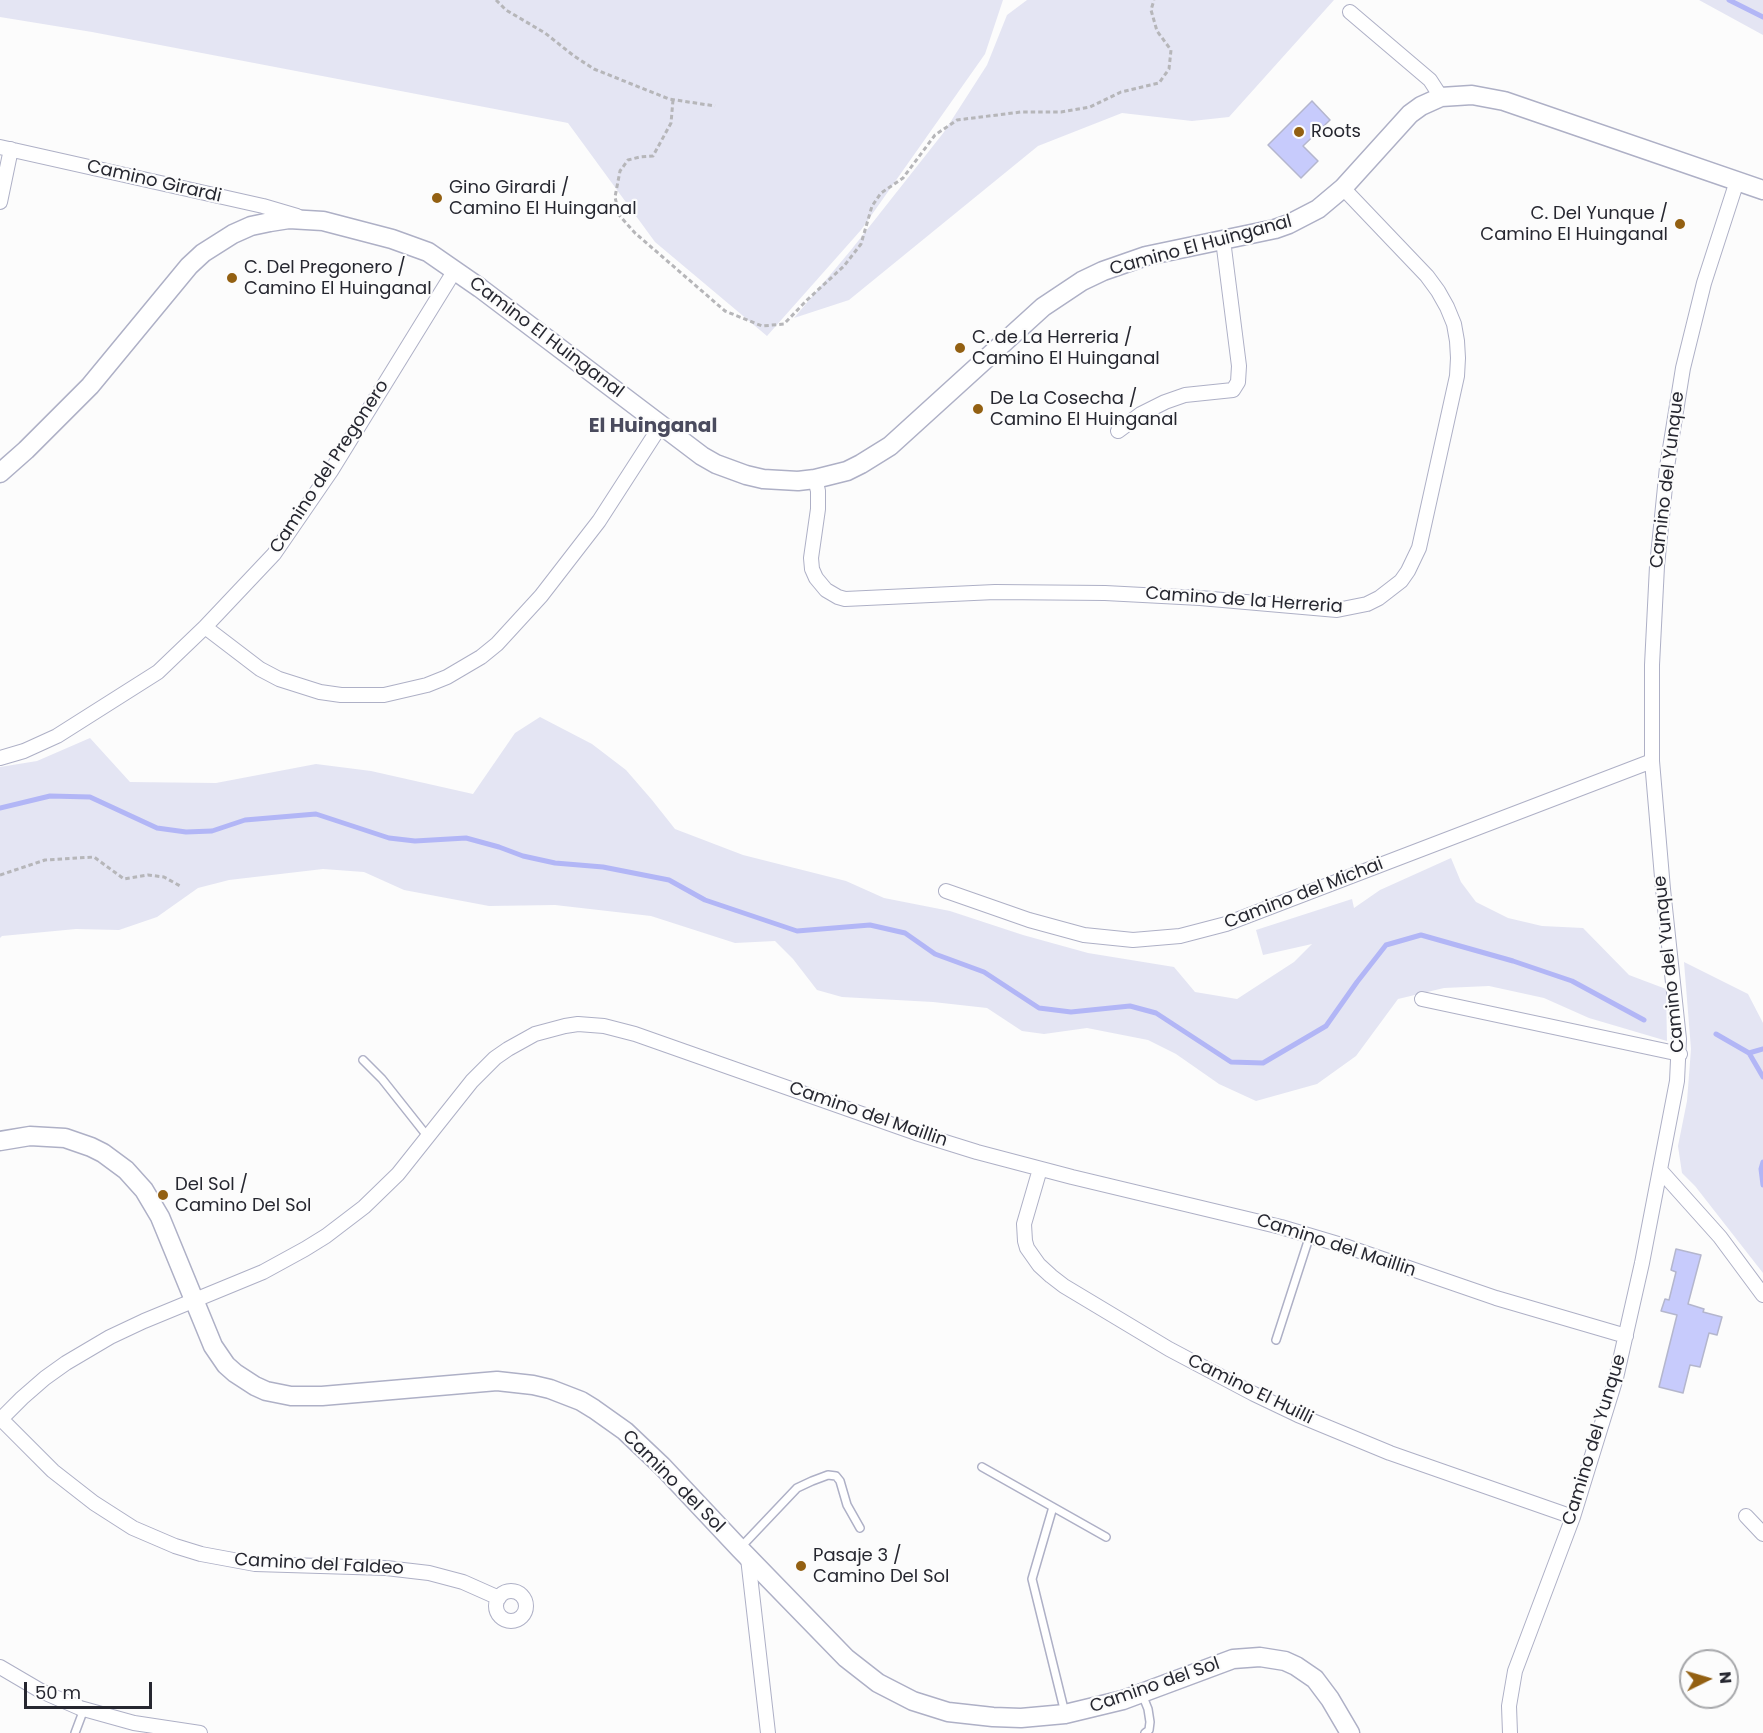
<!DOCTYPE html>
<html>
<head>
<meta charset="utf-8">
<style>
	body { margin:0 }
	#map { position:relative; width:1763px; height:1733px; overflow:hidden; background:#fcfcfc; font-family:Poppins,sans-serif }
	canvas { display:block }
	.north { position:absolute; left:1679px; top:1649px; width:60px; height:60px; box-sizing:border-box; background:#fcfcfc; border:2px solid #a6a7aa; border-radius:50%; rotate:85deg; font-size:16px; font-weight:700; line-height:24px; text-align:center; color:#262730 }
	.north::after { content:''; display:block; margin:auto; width:21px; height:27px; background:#936012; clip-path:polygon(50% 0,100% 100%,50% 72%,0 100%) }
	.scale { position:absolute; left:24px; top:1682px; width:128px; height:27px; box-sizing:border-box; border:3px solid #262730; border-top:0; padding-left:8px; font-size:18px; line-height:21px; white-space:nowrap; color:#262730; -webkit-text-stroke:4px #fcfcfc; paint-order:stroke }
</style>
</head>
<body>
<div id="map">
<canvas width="1763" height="1733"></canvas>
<div class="north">N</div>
<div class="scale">50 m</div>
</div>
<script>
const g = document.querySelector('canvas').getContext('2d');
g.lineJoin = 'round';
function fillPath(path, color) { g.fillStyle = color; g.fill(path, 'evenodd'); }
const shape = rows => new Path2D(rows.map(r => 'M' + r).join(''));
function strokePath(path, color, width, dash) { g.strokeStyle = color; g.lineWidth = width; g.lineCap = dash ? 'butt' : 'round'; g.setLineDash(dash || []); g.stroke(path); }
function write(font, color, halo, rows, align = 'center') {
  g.font = font + ' Poppins,sans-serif'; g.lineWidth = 4.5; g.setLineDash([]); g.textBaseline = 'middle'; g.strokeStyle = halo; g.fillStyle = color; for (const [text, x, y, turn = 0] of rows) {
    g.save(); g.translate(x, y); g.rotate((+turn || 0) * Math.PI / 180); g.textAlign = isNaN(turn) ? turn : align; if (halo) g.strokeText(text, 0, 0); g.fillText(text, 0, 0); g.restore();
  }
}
fillPath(shape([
	[0,0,1003,0,985,54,861,230,767,336,655,242,568,123,92,32,0,17],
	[1027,0,1334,0,1229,117,1192,121,1122,113,1038,146,849,300,794,318,851,250,944,132,987,65,1007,15],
	[1699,0,1763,0,1763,35],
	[540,717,592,744,626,770,652,800,675,829,743,855,846,881,884,898,950,911,1023,935,1088,953,1174,967,1195,992,1237,999,1294,962,1312,944,1263,955,1256,930,1352,899,1354,908,1380,890,1451,858,1461,882,1476,902,1508,918,1542,926,1583,928,1629,975,1666,989,1667,1041,1589,1018,1544,998,1489,986,1444,988,1398,999,1356,1056,1317,1084,1256,1101,1219,1084,1176,1054,1148,1040,1087,1028,1044,1034,1022,1031,987,1008,933,1002,842,997,817,990,793,959,775,941,735,943,651,916,555,905,489,906,404,890,364,872,323,869,229,880,198,888,157,917,119,930,76,929,2,936,0,938,0,767,37,761,90,738,130,782,216,783,316,764,371,771,473,794,515,733],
	[1684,962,1748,994,1763,1023,1763,1273,1695,1186,1682,1173,1678,1146,1687,1101,1691,1049]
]), '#e4e5f3');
strokePath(shape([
	[1729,0,1763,17],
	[0,808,50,796,90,797,157,828,186,832,212,831,245,820,316,814,389,838,415,841,466,838,499,847,523,856,555,863,603,867,669,880,705,900,797,931,870,925,905,933,935,954,984,972,1039,1008,1071,1012,1130,1006,1156,1013,1231,1062,1263,1063,1326,1026,1357,982,1386,945,1421,935,1513,961,1572,981,1644,1020],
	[1716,1034,1749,1053,1763,1077],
	[1749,1053,1763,1049],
	[1763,1162,1761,1169,1763,1185]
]), '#b2b6f6', 5);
const building = shape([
	[1312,101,1330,120,1303,146,1318,161,1301,178,1268,145,1312,101],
	[1676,1249,1701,1255,1688,1304,1704,1309,1703,1312,1722,1317,1717,1335,1709,1333,1700,1367,1690,1365,1683,1393,1659,1387,1677,1315,1661,1311,1665,1299,1669,1300,1676,1272,1671,1270,1676,1249]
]);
fillPath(building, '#c7cbfc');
strokePath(building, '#b4b6cd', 1.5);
const service = shape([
	[363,1060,382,1079,428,1137],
	[1276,1340,1310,1235],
	[982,1467,1106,1537],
	[1053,1507,1032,1579,1065,1713],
	[741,1547,797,1488,812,1481,828,1475,836,1476,840,1481,847,1505,860,1528],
	[1142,1694,1148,1709,1150,1722,1149,1730,1145,1733],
	[75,1733,84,1709]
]);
const minor = shape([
	[1350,12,1430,80,1441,97],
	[0,147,263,206,297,216],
	[0,202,11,149],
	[1118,431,1141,414,1165,402,1185,395,1233,390,1238,382,1239,366,1223,240],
	[815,479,818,491,818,509,811,558,812,569,816,578,826,590,838,597,845,599,995,592,1105,593,1200,598,1337,610,1367,604,1379,598,1401,581,1408,571,1419,548,1457,376,1458,358,1457,341,1454,324,1447,307,1438,291,1427,276,1343,188],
	[205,627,260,669,279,679,320,692,341,695,384,695,427,685,447,677,481,657,497,644,541,596,599,521,661,425],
	[0,758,24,751,57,736,158,672,205,627,274,554,331,471,455,270],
	[946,891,1029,920,1084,935,1133,940,1180,936,1226,924,1652,761],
	[1422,999,1680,1054],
	[1040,1169,1024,1224,1025,1241,1027,1248,1039,1265,1051,1276,1064,1286,1169,1349,1254,1394,1298,1415,1390,1453,1573,1517],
	[1660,1170,1720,1237,1763,1295],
	[1,1419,53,1471,94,1503,133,1528,175,1546,201,1554,255,1564,386,1568,429,1573,463,1582,499,1598],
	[0,1420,22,1398,45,1378,66,1363,110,1337,144,1321,263,1272,305,1249,326,1236,364,1207,398,1174,472,1081,495,1058,508,1049,535,1034,565,1026,578,1024,604,1026,635,1034,916,1133,977,1152,1072,1177,1281,1227,1348,1247,1496,1298,1626,1336],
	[1746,1516,1763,1534],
	[748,1558,768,1733],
	'496 1606a15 15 0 1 1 30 0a15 15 0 1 1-30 0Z',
	[0,1667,41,1691,80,1708,134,1723,200,1733],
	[1510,1733,1509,1706,1515,1671,1573,1517,1616,1378,1642,1263,1677,1081,1679,1039,1663,889,1652,761,1652,665,1657,566,1667,467,1683,368,1704,283,1737,181]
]);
const tertiary = shape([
	[0,473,26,450,90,386,189,266,203,253,233,234,251,226,270,222,289,219,323,221,392,239,428,252,480,288,702,456,716,464,746,475,763,479,798,481,815,479,847,471,861,464,890,446,1043,307,1082,281,1103,271,1146,256,1275,229,1289,224,1318,209,1343,188,1410,114,1421,106,1441,97,1472,95,1504,101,1763,190],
	[0,1141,30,1136,65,1138,91,1147,103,1153,126,1170,144,1190,160,1217,213,1346,226,1365,235,1373,255,1386,266,1391,291,1396,322,1396,497,1381,533,1385,550,1389,581,1401,594,1409,625,1431,662,1466,740,1549,846,1658,878,1683,913,1701,948,1712,993,1717,1021,1718,1065,1714,1123,1700,1233,1659,1260,1657,1285,1661,1296,1666,1315,1679,1330,1699,1350,1733]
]);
strokePath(service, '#aeb0c6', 10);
strokePath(minor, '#aeb0c6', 16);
strokePath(tertiary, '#aeb0c6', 21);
strokePath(shape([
	[496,0,506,10,545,33,574,56,594,69,669,99,715,106],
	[673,100,671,123,653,156,640,157,628,160,620,171,615,197,619,215,635,233,725,311,762,326,784,324,807,300,844,266,861,244,872,206,881,193,903,178,935,135,957,120,1021,112,1061,112,1090,107,1121,92,1159,83,1169,69,1171,50,1157,31,1151,10,1154,0],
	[0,875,45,860,94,857,124,879,148,875,164,877,182,887]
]), '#b6b6b9', 3, [4.5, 3]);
strokePath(service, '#fff', 7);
strokePath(minor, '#fff', 14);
strokePath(tertiary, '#fff', 18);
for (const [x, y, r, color] of [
	[1299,132,6,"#936012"],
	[437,198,6,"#936012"],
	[1680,224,6,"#936012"],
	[232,278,6,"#936012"],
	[960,348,6,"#936012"],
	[978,409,6,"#936012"],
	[163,1195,6,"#936012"],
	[801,1566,6,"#936012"]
]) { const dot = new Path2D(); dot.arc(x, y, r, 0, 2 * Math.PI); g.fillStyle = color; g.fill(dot); strokePath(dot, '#fcfcfc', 2); }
write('18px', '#262730', '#fcfcfc', [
	["Roots",1311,132],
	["Gino Girardi /",449,188],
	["Camino El Huinganal",449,209],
	["C. Del Yunque /",1668,214,"right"],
	["Camino El Huinganal",1668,235,"right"],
	["C. Del Pregonero /",244,268],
	["Camino El Huinganal",244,289],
	["C. de La Herreria /",972,338],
	["Camino El Huinganal",972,359],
	["De La Cosecha /",990,399],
	["Camino El Huinganal",990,420],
	["Del Sol /",175,1185],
	["Camino Del Sol",175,1206],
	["Pasaje 3 /",813,1556],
	["Camino Del Sol",813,1577]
], 'left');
write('18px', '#262730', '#fcfcfc', [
	["Camino Girardi",154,182,13],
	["Camino El Huinganal",1201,246,-15],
	["Camino El Huinganal",546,338,37],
	["Camino del Pregonero",330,467,-57],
	["Camino del Yunque",1668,480,-83],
	["Camino de la Herreria",1244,601,4],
	["Camino del Michai",1304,894,-21],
	["Camino del Yunque",1670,964,-96],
	["Camino del Maillin",868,1115,19],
	["Camino del Maillin",1336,1246,18],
	["Camino El Huilli",1250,1390,26],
	["Camino del Yunque",1595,1440,-73],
	["Camino del Sol",673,1482,45],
	["Camino del Faldeo",319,1565,3],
	["Camino del Sol",1155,1686,-19]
]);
write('bold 20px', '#4a4b5e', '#fcfcfc', [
	["El Huinganal",653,427]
]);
</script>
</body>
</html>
